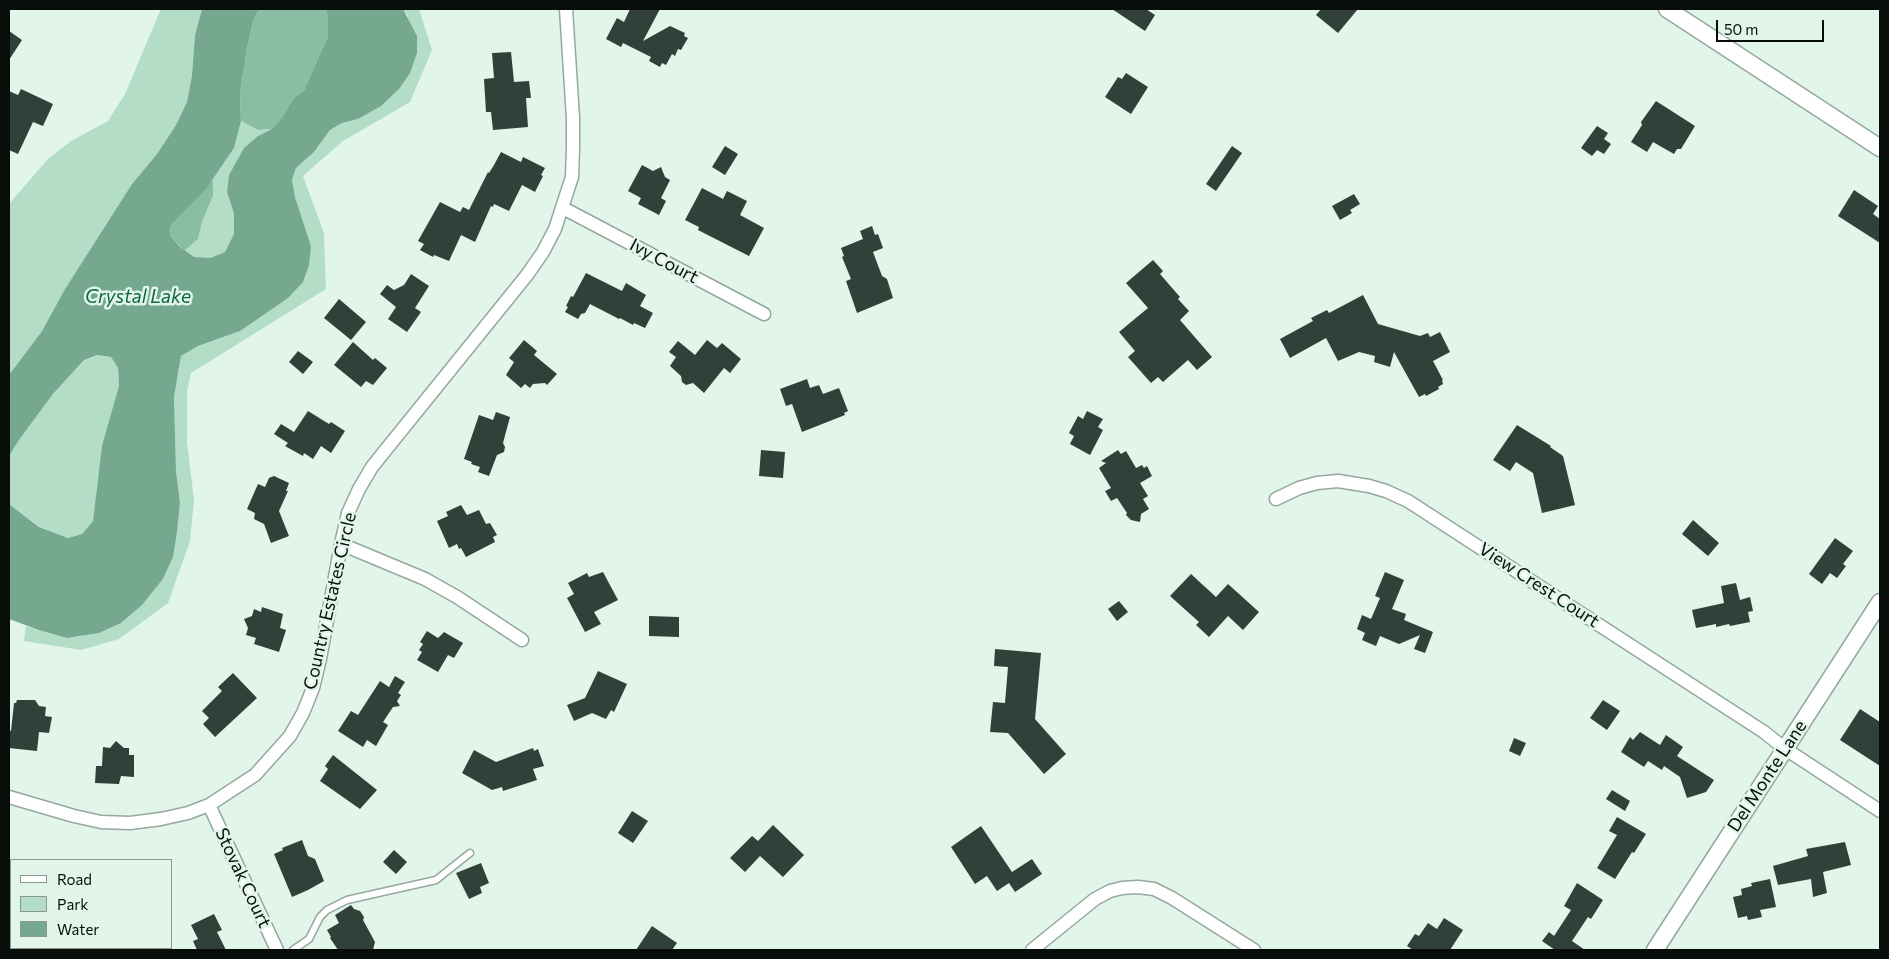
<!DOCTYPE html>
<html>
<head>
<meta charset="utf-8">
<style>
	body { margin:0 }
	#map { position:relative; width:1889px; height:959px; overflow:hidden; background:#e1f5ea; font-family:Commissioner,sans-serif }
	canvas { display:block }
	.frame { position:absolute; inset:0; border:10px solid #070e0a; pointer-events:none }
	.legend { position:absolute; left:10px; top:859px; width:162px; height:90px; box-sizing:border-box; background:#e1f5ea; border:1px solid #8a9990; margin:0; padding:6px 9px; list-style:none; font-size:15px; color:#070e0a }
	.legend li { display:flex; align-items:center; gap:10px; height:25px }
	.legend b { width:25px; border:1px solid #8a9990 }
	.scale { position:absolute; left:1716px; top:20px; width:108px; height:22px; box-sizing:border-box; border:2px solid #070e0a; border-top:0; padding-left:6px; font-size:15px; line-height:18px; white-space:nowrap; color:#070e0a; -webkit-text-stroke:4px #e1f5ea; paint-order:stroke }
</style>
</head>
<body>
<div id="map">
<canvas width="1889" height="959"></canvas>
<div class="frame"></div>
<ul class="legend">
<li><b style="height:6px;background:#fff"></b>Road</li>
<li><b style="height:14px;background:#b4ddc8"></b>Park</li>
<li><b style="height:14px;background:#76a890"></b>Water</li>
</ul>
<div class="scale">50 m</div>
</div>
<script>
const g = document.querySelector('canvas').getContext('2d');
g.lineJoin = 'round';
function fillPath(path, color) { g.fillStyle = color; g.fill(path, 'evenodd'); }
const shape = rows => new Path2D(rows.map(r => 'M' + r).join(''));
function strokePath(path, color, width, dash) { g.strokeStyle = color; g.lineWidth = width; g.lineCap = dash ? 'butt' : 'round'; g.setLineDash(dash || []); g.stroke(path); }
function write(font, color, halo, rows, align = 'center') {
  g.font = font + ' Commissioner,sans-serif'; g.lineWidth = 5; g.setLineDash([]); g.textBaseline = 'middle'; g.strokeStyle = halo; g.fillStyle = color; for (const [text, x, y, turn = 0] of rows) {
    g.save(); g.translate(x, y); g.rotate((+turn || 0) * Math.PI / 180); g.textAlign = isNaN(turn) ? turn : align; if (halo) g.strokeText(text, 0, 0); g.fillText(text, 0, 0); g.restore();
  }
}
fillPath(shape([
	[161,9,202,9,195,35,192,75,187,102,176,125,157,154,132,184,65,289,42,331,9,375,9,204,48,159,71,141,108,121,125,94],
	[403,9,419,9,432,50,410,102,343,141,303,176,324,233,326,289,191,373,187,391,187,442,194,500,190,541,168,603,119,639,81,650,24,641,26,626,67,638,99,633,121,623,142,605,163,579,173,557,177,532,180,503,176,471,174,397,181,356,198,346,240,331,311,246,295,197,292,180,296,168,314,152,330,130,342,123,358,119,408,16],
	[241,121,258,130,272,129,258,136,227,192,234,214,234,234,225,252,210,258,194,257,184,251,198,239,202,222,213,196,213,180,234,148],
	[97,355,111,357,118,368,119,386,97,483,96,505,93,521,82,534,68,538,40,527,9,504,9,456,19,440,53,394,84,360]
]), '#b4ddc8');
fillPath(shape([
	[260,9,326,9,328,19,328,36,304,90,293,99,283,116,272,129,258,130,241,121,240,94,247,48,254,18],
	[213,180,213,196,202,222,198,239,184,251,170,235,171,225]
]), '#8abda4');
fillPath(shape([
	[202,9,260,9,254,18,247,48,240,94,241,121,234,148,207,188,171,225,170,235,180,247,194,257,210,258,225,252,234,234,234,214,227,192,229,175,244,148,258,136,272,129,283,116,293,99,304,90,328,36,328,19,326,9,403,9,417,36,417,53,410,73,399,89,381,106,358,119,342,123,330,130,314,152,296,168,292,180,295,197,311,246,309,265,303,282,288,298,240,331,198,346,181,356,174,397,176,471,180,503,177,532,173,557,163,579,142,605,121,623,99,633,67,638,39,630,9,619,9,504,39,527,68,538,82,534,93,521,102,446,119,386,118,368,111,357,97,355,84,360,53,394,19,440,9,456,9,375,42,331,65,289,132,184,157,154,176,125,187,102,192,75,195,35]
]), '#76a890');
fillPath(shape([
	[630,9,660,9,643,41,670,26,685,33,684,36,688,38,681,50,678,49,675,56,672,54,666,65,662,63,660,67,649,61,651,57,623,43,621,47,606,39,617,18,624,22],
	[1112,9,1146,9,1155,15,1145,31],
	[1321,9,1358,9,1338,33,1316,15],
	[9,31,22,40,9,60],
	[511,52,514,82,529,81,531,98,526,98,528,127,493,130,491,112,486,112,484,79,494,78,492,53],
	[1126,73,1148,87,1131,114,1105,97,1118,77,1122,79],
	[21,89,53,104,43,126,33,122,18,154,9,150,9,91,18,95],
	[1656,101,1695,126,1681,149,1677,149,1674,154,1653,142,1647,152,1631,142,1642,125,1641,122],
	[1597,126,1608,133,1604,139,1611,144,1604,154,1597,150,1592,156,1581,148],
	[725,146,738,154,725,175,712,167],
	[1232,146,1242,153,1216,191,1206,184],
	[501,152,521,162,523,157,545,168,541,175,543,176,535,192,522,185,509,211,494,204,493,207,491,206,475,242,461,235,449,261,434,255,433,257,420,250,424,244,418,241,440,202,460,212,463,207,469,210,488,172,489,173,494,165],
	[642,165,653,171,661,167,665,177,670,180,661,198,666,201,659,215,638,204,641,198,628,191],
	[702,188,723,199,727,191,747,201,740,215,764,228,749,256,698,230,699,227,685,220],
	[1854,190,1878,206,1873,214,1880,219,1880,243,1838,216],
	[1354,194,1360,204,1350,210,1352,213,1340,220,1332,206],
	[872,226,875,235,878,234,883,248,873,252,882,276,887,279,893,298,857,313,846,281,851,279,842,257,844,256,841,248,863,239,860,231],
	[1153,260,1163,271,1160,274,1180,297,1178,299,1189,311,1180,320,1212,357,1197,370,1188,360,1163,382,1158,377,1151,383,1128,357,1135,351,1119,332,1148,308,1126,283],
	[586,273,622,291,626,283,646,295,640,306,653,313,645,328,634,323,633,325,620,318,619,319,590,304,585,313,581,314,578,319,565,312,568,307,566,306,571,296,573,297],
	[411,274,429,286,415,308,421,312,407,332,388,319,396,307,380,294,387,285,394,290,404,285],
	[1363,295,1378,324,1420,336,1428,333,1430,337,1440,332,1450,352,1433,361,1443,380,1442,380,1443,384,1438,387,1439,389,1426,396,1425,394,1419,397,1394,352,1390,367,1374,362,1375,356,1359,352,1338,361,1326,338,1290,358,1280,339,1313,321,1311,318,1327,310,1329,313],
	[339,299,366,322,351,340,324,318],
	[524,340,537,351,534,355,557,374,547,385,545,383,533,384,530,388,525,384,521,388,506,375,514,362,509,358],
	[707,340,717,348,722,343,741,359,730,373,724,368,704,393,693,383,686,385,682,382,681,376,670,366,676,357,669,352,678,341,695,355],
	[353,342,373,360,375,358,387,368,373,385,366,381,361,387,334,365],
	[298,351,313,362,303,374,289,362],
	[807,379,810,388,819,385,823,394,839,388,848,411,844,413,845,415,802,432,792,404,786,406,780,389],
	[308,411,329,424,331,422,345,431,331,453,321,446,313,459,304,453,303,456,285,446,288,443,274,434,281,424,294,432],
	[1087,411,1103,419,1098,427,1103,430,1090,455,1070,444,1074,436,1069,433,1078,416,1083,419],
	[496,412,510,417,503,443,505,447,504,452,497,455,489,476,478,472,480,467,471,464,472,462,464,459,479,415,493,420],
	[1517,425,1551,446,1550,447,1563,456,1575,505,1542,513,1533,473,1516,462,1510,471,1493,460],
	[761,450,785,452,783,478,759,476],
	[1118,450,1121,454,1126,451,1136,468,1142,465,1144,468,1147,466,1152,476,1140,483,1148,496,1143,499,1149,509,1141,514,1140,522,1131,520,1126,515,1127,513,1117,498,1111,501,1105,491,1111,488,1099,468,1106,463,1101,461],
	[274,476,289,483,286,491,288,491,279,511,289,536,271,543,264,524,254,519,255,513,247,509,258,484,265,487,269,478],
	[461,505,467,515,479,510,486,524,490,523,497,535,493,537,495,542,466,557,461,548,459,549,457,544,449,548,437,521,448,516,446,512],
	[1693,520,1719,543,1708,556,1682,534],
	[1835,538,1853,551,1843,564,1846,566,1837,578,1830,573,1822,584,1809,574],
	[603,572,618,600,594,612,601,624,585,632,567,598,574,594,568,583,587,573,589,577],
	[1385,572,1404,580,1392,609,1406,614,1404,620,1433,632,1425,653,1414,649,1420,635,1399,644,1380,636,1376,646,1362,640,1365,633,1357,629,1362,615,1371,619,1380,598,1375,596],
	[1191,574,1216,597,1228,584,1259,612,1243,630,1228,616,1209,637,1196,625,1199,622,1170,596],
	[1736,583,1740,600,1750,597,1753,611,1748,612,1750,622,1730,626,1729,624,1716,627,1716,624,1696,628,1692,610,1724,603,1721,586],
	[1119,601,1128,612,1117,621,1108,609],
	[262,607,283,614,280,628,286,630,279,652,254,644,256,638,246,635,248,628,244,619,252,616,254,609,261,612],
	[649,616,679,617,679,637,649,636],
	[427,631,438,638,444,632,463,643,454,658,448,655,438,672,417,660,422,652,419,650,423,644,420,642],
	[995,649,1041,653,1035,719,1066,754,1044,774,1008,733,990,732,993,702,1005,703,1008,667,994,666],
	[598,671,627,684,614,712,611,710,606,719,592,713,574,721,567,705,585,698],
	[233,673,257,698,215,737,203,724,209,718,202,711,222,691,218,687],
	[395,676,405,682,398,693,401,695,397,701,400,706,393,707,383,722,388,725,376,746,367,740,363,747,338,731,351,711,358,715,380,681,389,687],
	[17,700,35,700,39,706,46,707,45,716,52,717,49,733,39,732,37,751,9,748,9,730,11,731,14,703,16,703],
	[1603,700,1620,711,1607,730,1590,718],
	[1860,709,1880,722,1880,766,1840,740],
	[1640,732,1660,745,1666,735,1683,747,1677,756,1714,780,1706,792,1687,798,1680,777,1664,766,1662,770,1648,761,1644,767,1621,752,1630,737,1633,740],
	[1514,738,1526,743,1520,756,1509,751],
	[116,741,124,748,129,748,129,755,134,755,134,777,121,776,119,784,95,783,96,766,102,766,103,747,110,748],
	[533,748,534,751,538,749,544,766,533,769,537,780,503,791,502,787,492,790,462,773,474,750,496,762],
	[333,755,377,790,360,809,320,781,328,769,325,766],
	[1612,790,1630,801,1625,811,1606,799],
	[632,811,648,821,633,843,618,833],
	[1617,817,1646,834,1634,853,1632,852,1615,879,1597,868,1617,835,1609,831],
	[773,825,804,855,783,877,760,856,745,872,730,858,752,836,758,841],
	[981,826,1012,872,1032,859,1042,874,1015,892,1009,883,997,891,987,876,975,884,951,847],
	[302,840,308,856,315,859,324,881,308,890,292,897,274,854,283,850,282,848],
	[1845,842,1851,865,1823,872,1827,893,1813,897,1811,879,1778,885,1773,866,1808,856,1806,849],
	[394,850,407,862,396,874,383,862],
	[481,863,489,883,480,887,482,893,469,899,456,873],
	[1770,879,1776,907,1760,910,1762,917,1748,920,1747,916,1738,918,1733,897,1742,895,1741,889,1752,886,1751,883],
	[1577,883,1603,900,1591,919,1588,917,1572,941,1585,950,1555,950,1542,941,1549,932,1554,936,1571,910,1564,906],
	[351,905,354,909,360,911,364,917,363,920,375,942,373,950,338,950,330,938,331,937,327,930,339,923,335,915],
	[214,914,222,930,217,932,226,950,197,950,193,941,198,939,191,925],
	[1444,918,1463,930,1450,950,1413,950,1407,946,1415,934,1419,936,1428,923,1437,929],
	[652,926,677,943,672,950,636,950]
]), '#314139');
const service = shape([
	[293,950,309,939,320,917,327,910,347,900,436,880,470,853]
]);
const minor = shape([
	[563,208,764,314],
	[1276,499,1299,488,1317,483,1338,481,1369,486,1386,491,1408,501,1764,732,1784,748,1880,811],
	[341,544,425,579,457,597,522,640],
	[9,797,74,816,101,822,130,823,161,819,188,813,209,805,255,775,290,736,303,713,313,688,320,659,341,544,348,513,359,489,372,467,384,452,527,275,543,252,555,229,572,177,573,149,573,118,566,9],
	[209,805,277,950],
	[1032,950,1095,899,1110,891,1122,888,1138,887,1154,889,1172,898,1254,950]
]);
const tertiary = shape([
	[1667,9,1880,148],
	[1655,950,1880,602]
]);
strokePath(service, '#95a89e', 9);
strokePath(minor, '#95a89e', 15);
strokePath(tertiary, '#95a89e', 19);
strokePath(service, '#fff', 6);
strokePath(minor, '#fff', 12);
strokePath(tertiary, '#fff', 16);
write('18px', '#070e0a', '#e1f5ea', [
	["Ivy Court",664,261,28],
	["View Crest Court",1539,585,33],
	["Country Estates Circle",330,601,-77],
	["Del Monte Lane",1767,776,-57],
	["Stovak Court",243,878,65]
]);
write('italic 19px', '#0a6646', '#e1f5ea', [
	["Crystal Lake",138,297]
]);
</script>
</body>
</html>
